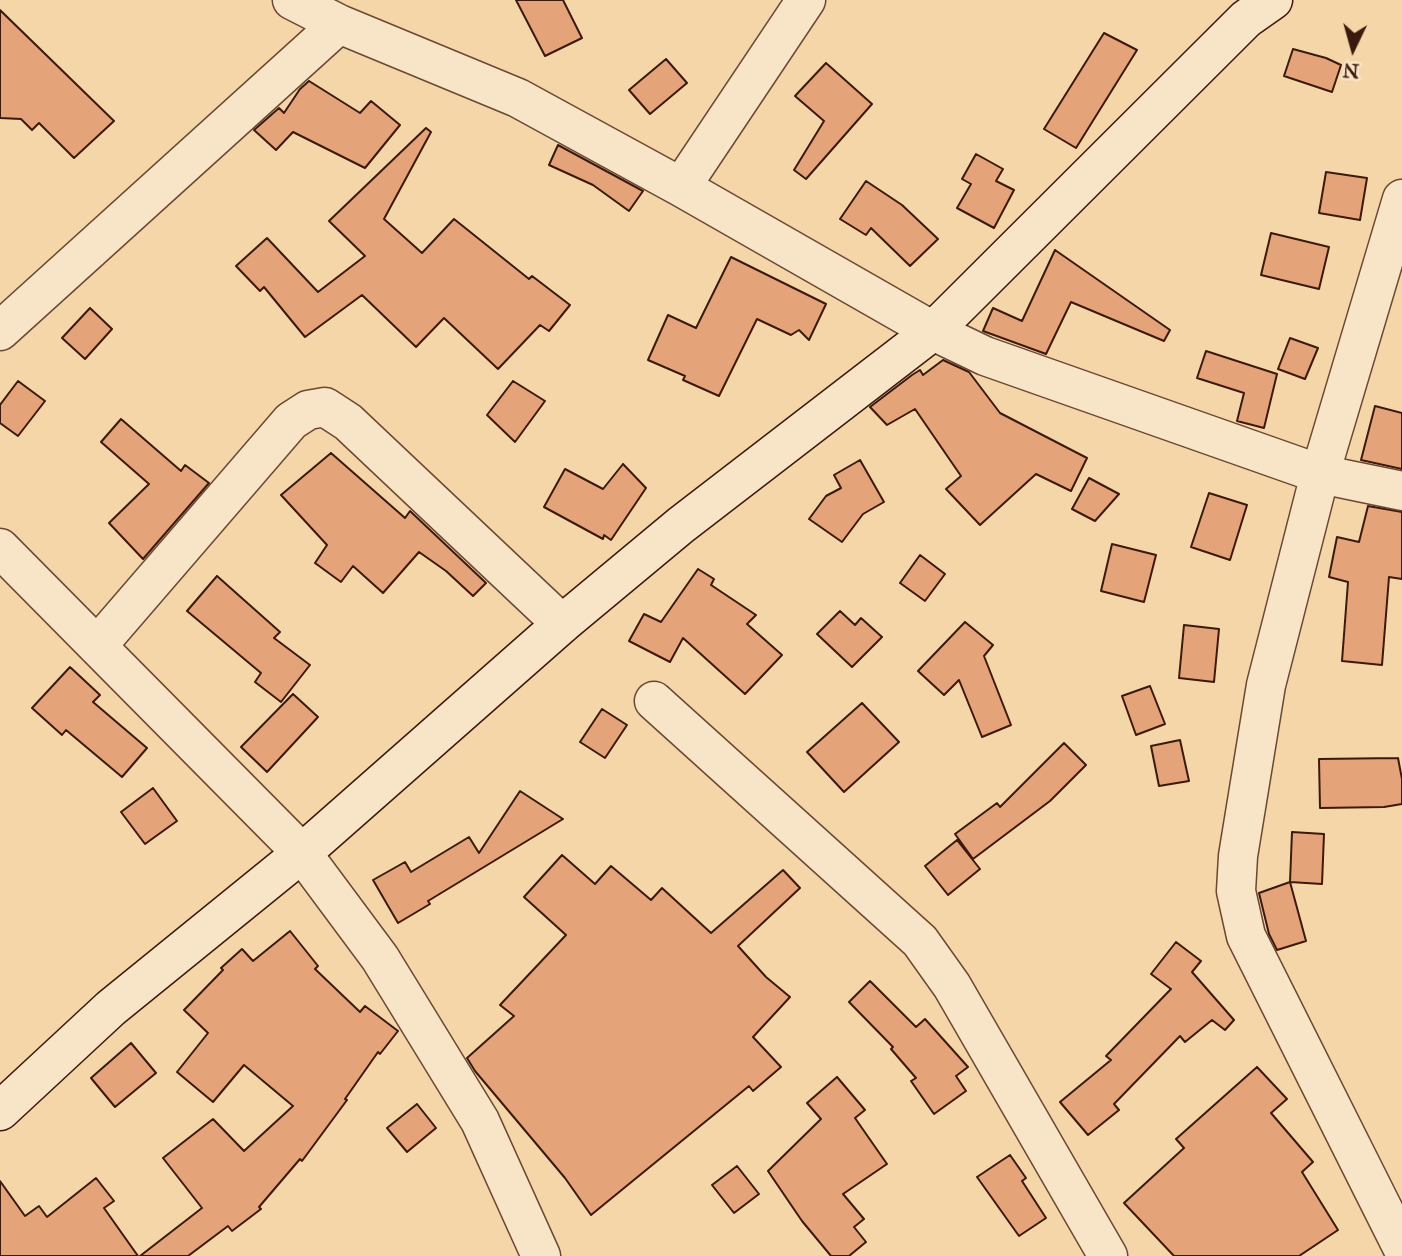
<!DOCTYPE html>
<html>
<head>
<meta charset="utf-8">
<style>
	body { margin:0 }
	#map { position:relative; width:1402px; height:1256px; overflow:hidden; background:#f4d6a8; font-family:"IM FELL Great Primer",serif }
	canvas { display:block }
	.north { position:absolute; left:1318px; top:14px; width:70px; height:70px; -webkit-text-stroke:5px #f8e4c6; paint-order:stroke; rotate:185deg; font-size:19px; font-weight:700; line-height:28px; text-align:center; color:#3c190d }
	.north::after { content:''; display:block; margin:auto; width:24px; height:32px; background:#3c190d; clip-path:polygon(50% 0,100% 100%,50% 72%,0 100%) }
</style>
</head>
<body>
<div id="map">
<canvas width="1402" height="1256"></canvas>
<div class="north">N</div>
</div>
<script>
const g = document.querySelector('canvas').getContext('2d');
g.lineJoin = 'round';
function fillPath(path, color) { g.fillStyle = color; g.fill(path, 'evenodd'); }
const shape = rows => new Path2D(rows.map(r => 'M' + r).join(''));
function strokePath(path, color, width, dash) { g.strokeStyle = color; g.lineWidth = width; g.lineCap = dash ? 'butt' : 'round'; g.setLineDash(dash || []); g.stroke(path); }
const building = shape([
	[516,0,563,0,582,38,545,56,516,0],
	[0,10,114,121,74,158,39,123,32,130,21,119,0,118,0,10],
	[1104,33,1137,50,1076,148,1044,129,1104,33],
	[1293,49,1326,58,1341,65,1332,92,1284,76,1293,49],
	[666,59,687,83,650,114,629,90,666,59],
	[826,63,872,104,806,179,794,170,824,121,795,96,826,63],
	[309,81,360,113,371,101,400,125,365,168,293,132,276,150,254,130,279,108,284,113,300,89,309,81],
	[426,128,431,132,384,219,422,253,454,219,529,279,532,276,570,305,549,331,540,325,498,369,444,318,416,347,362,295,305,337,264,287,260,291,236,266,267,238,318,292,365,256,329,221,426,128],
	[558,145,643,191,629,211,593,185,549,165,558,145],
	[976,154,1003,169,996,181,1014,190,994,228,957,208,971,184,962,179,976,154],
	[1326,172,1367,178,1360,220,1319,213,1326,172],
	[866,181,902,205,938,239,910,266,871,228,866,235,840,219,866,181],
	[1271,233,1329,247,1319,289,1261,275,1271,233],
	[1055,250,1170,330,1164,341,1071,302,1046,354,983,331,993,308,1022,321,1055,250],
	[731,257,826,304,809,340,799,330,791,335,757,319,719,396,683,380,685,376,648,360,668,315,696,328,731,257],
	[90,308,112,329,85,359,62,338,90,308],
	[1290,338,1318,348,1305,379,1278,369,1290,338],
	[1206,351,1277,374,1264,428,1237,421,1244,393,1197,378,1206,351],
	[943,360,969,372,1000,413,1087,458,1071,491,1036,474,980,525,946,489,961,476,915,409,887,425,870,407,912,375,920,370,923,375,943,360],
	[18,381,45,401,18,436,0,423,0,405,18,381],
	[513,381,545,401,515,442,487,415,513,381],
	[1375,406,1402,413,1402,469,1361,460,1375,406],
	[121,419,181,471,185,465,209,483,143,559,109,523,149,484,101,442,121,419],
	[331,453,405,518,410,511,486,583,473,596,446,571,419,552,383,593,353,566,341,582,315,563,327,545,281,495,331,453],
	[860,460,884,502,863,514,842,542,809,519,826,496,841,488,834,475,860,460],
	[623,464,646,488,611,540,604,535,603,539,544,507,565,469,603,489,623,464],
	[1089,478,1119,494,1095,521,1072,509,1089,478],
	[1209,493,1247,505,1230,560,1191,547,1209,493],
	[1368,506,1402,512,1402,579,1389,577,1382,665,1342,661,1348,582,1329,577,1337,537,1359,542,1368,506],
	[1112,544,1156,555,1144,602,1101,591,1112,544],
	[920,555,945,574,925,601,900,583,920,555],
	[698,569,714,579,711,585,756,615,747,624,782,655,745,694,683,638,670,662,629,641,644,614,661,622,698,569],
	[217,576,280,632,274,638,310,665,281,702,255,682,261,673,187,611,217,576],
	[840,611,855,625,861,618,882,637,852,667,817,634,840,611],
	[965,622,993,645,984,656,1011,725,982,737,959,680,944,695,918,671,965,622],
	[1184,625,1219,629,1214,682,1179,678,1184,625],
	[70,667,100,695,93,702,147,748,122,777,66,730,62,735,32,708,70,667],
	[1150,686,1165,724,1136,735,1122,696,1150,686],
	[293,694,318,717,267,772,241,747,293,694],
	[862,703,899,742,844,792,807,752,862,703],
	[602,709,627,725,605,758,580,742,602,709],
	[1180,740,1189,781,1159,786,1151,746,1180,740],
	[1064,743,1086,765,1050,801,973,859,955,834,997,803,1000,807,1064,743],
	[1398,758,1402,779,1402,804,1384,807,1320,808,1319,759,1398,758],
	[153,788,177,821,145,844,121,812,153,788],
	[520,791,563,819,428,901,430,904,398,923,373,880,405,862,411,872,469,837,479,853,520,791],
	[1292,832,1324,834,1322,884,1290,882,1292,832],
	[957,840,980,869,948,895,925,866,957,840],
	[562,855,595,884,611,866,651,900,662,888,711,933,783,870,800,888,738,946,766,977,790,997,753,1037,781,1067,753,1091,749,1086,591,1215,565,1178,475,1071,467,1058,514,1016,500,1005,566,935,524,897,562,855],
	[1290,882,1306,941,1277,950,1269,934,1259,893,1290,882],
	[290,931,318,966,315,969,360,1012,365,1006,398,1031,380,1054,378,1052,345,1099,347,1100,302,1161,300,1159,259,1207,261,1209,232,1231,228,1226,188,1256,140,1256,202,1208,163,1158,213,1119,244,1151,293,1106,244,1065,213,1102,177,1072,208,1033,184,1010,223,970,221,968,242,949,253,961,290,931],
	[1176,942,1201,961,1192,972,1234,1020,1225,1030,1212,1020,1185,1042,1180,1036,1114,1104,1119,1110,1088,1135,1060,1102,1111,1060,1106,1056,1171,989,1151,974,1176,942],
	[870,981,916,1027,925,1019,968,1067,956,1076,966,1091,934,1114,911,1081,916,1078,891,1049,893,1047,849,1002,870,981],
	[131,1043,156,1073,115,1107,91,1078,131,1043],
	[1257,1067,1287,1099,1271,1113,1313,1162,1302,1172,1338,1230,1299,1256,1174,1256,1124,1203,1184,1148,1176,1139,1257,1067],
	[837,1077,865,1110,855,1118,887,1164,843,1194,864,1219,854,1227,866,1242,849,1256,831,1256,802,1221,768,1171,821,1119,807,1103,837,1077],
	[417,1104,436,1128,407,1152,387,1128,417,1104],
	[1010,1155,1026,1178,1022,1181,1046,1218,1019,1236,977,1177,1010,1155],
	[737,1166,759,1194,734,1213,712,1185,737,1166],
	[96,1178,114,1201,104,1208,138,1256,0,1256,0,1181,25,1216,39,1206,47,1217,96,1178]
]);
fillPath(building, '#e5a37a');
strokePath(building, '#3c190d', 2);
const street = shape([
	[292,0,339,24],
	[681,187,806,0],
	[1402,199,1320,474,1266,685,1238,856,1236,891,1246,936,1402,1247],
	[0,331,339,24,518,98,681,187,933,331,985,356,1320,474,1402,491],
	[0,548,302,853,380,958,480,1121,541,1256],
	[97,646,291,421,308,410,325,407,348,422,562,624],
	[654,701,920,941,952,986,1108,1256]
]);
const secondary = shape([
	[0,1111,111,1008,302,853,562,624,681,525,933,331,1246,19,1273,0]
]);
strokePath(street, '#6a4834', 41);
strokePath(secondary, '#3c190d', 41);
strokePath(street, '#f8e4c6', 38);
strokePath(secondary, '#f8e4c6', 38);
</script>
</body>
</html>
